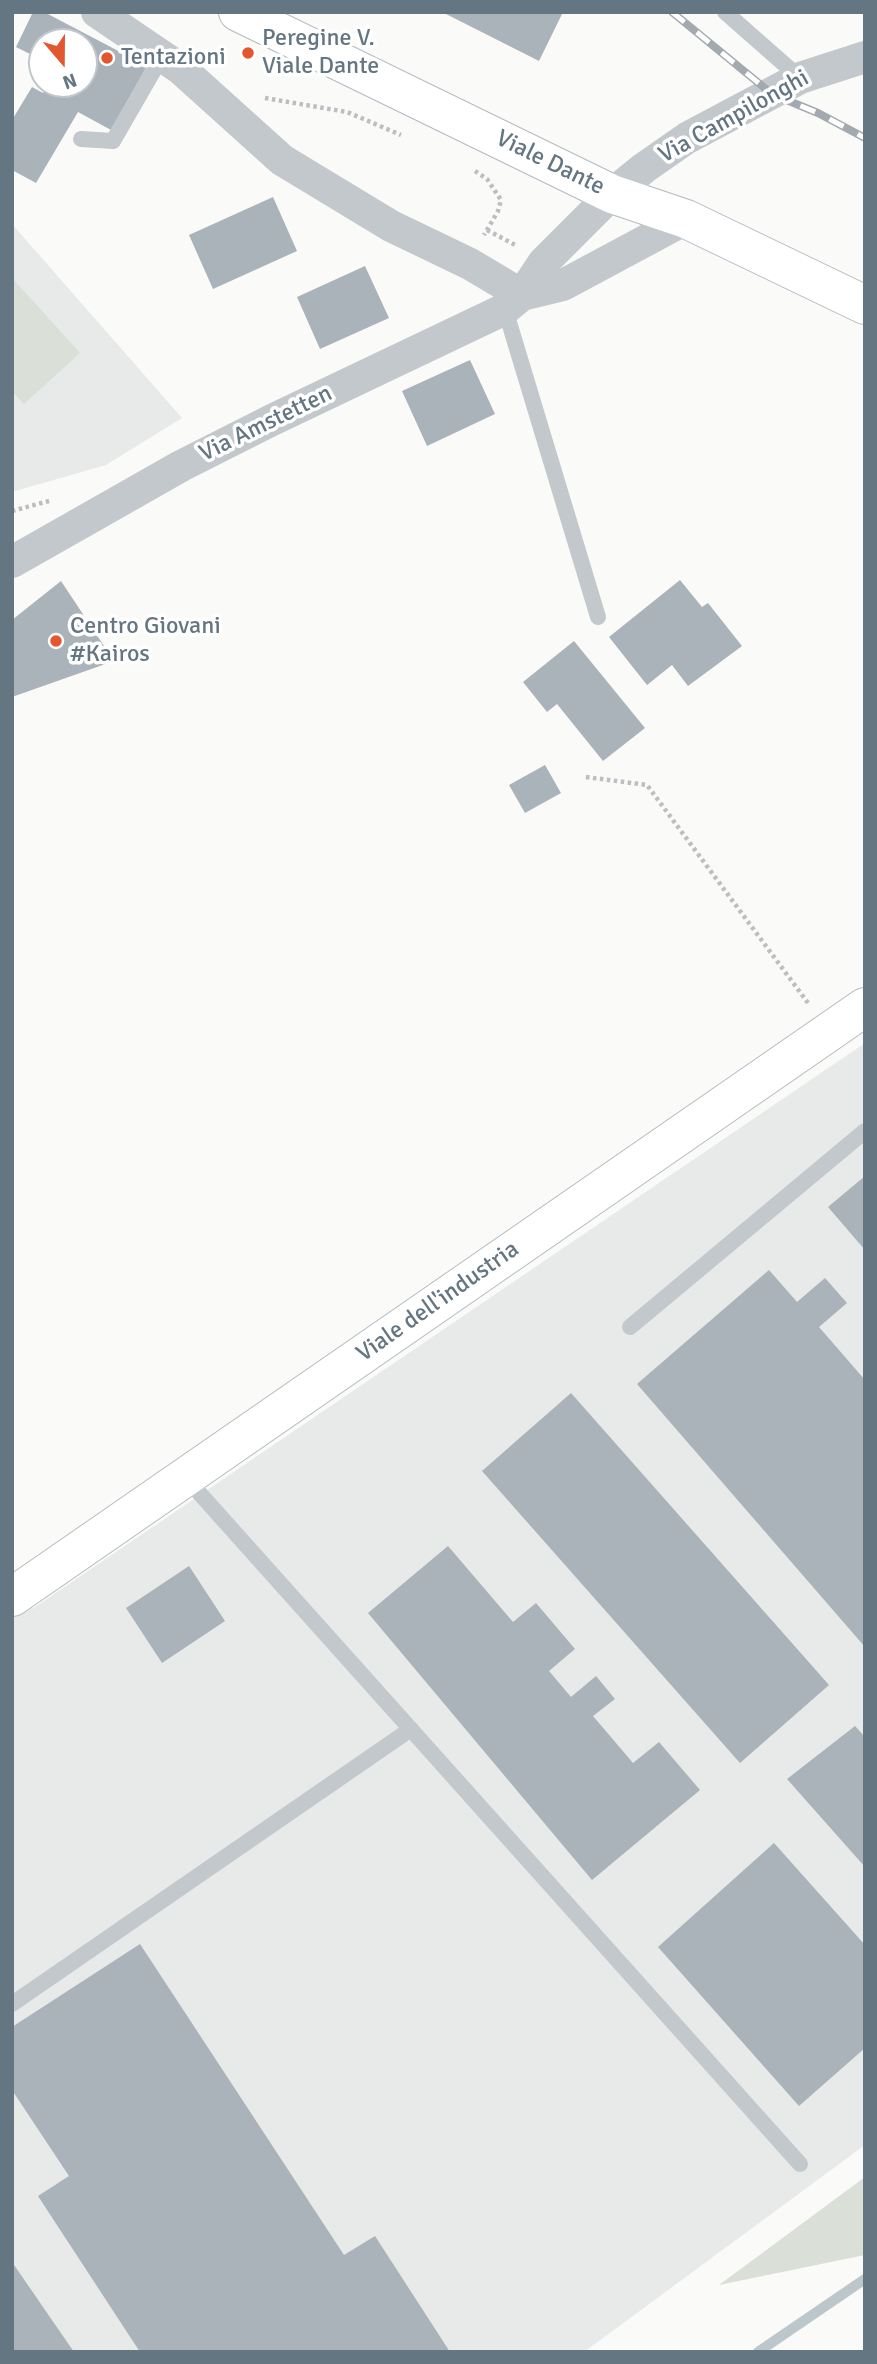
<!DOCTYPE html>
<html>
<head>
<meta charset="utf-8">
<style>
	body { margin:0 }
	#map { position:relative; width:877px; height:2364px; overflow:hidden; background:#fafaf8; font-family:Signika,sans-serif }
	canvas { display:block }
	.frame { position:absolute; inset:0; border:14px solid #657683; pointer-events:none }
	.north { position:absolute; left:28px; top:28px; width:70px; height:70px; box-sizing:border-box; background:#fff; border:2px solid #c1c8cd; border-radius:50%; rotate:160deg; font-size:19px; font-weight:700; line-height:28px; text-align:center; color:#657683 }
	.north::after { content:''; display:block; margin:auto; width:24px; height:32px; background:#e4572e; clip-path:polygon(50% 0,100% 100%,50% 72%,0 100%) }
</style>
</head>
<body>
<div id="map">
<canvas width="877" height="2364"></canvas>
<div class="frame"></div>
<div class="north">N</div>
</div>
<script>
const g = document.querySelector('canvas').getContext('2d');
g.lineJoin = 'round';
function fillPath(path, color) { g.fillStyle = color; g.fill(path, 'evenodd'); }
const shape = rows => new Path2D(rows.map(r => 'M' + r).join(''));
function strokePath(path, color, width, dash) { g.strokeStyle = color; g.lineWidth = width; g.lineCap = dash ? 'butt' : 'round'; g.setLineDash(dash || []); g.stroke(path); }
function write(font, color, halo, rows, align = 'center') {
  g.font = font + ' Signika,sans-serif'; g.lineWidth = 7; g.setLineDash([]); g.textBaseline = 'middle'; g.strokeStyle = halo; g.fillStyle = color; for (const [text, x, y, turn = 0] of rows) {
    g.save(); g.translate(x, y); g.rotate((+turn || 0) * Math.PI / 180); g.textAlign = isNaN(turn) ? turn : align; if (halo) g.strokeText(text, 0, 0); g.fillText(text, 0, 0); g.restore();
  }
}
fillPath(shape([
	[12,224,182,418,106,465,12,492],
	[865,1043,865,2145,584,2352,12,2352,12,1577,32,1609]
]), '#e8e9e9');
fillPath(shape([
	[12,278,80,353,24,404,12,391],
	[865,2177,865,2255,719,2285]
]), '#dadfd7');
strokePath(shape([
	[758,2352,865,2279]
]), '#bbc7cb', 10);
fillPath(shape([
	[33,12,44,12,147,66,111,130,78,112,36,183,12,170,12,120,32,87,43,93,47,84,84,84,84,42,42,42,42,60,16,47],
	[442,12,563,12,539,61],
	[273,197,297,251,213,289,189,235],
	[365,266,389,318,320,349,297,297],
	[470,360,495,414,427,446,402,391],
	[680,580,702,607,708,603,742,646,688,686,672,665,647,685,609,637],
	[61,581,114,661,12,697,12,620],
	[574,641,645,728,603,761,557,704,547,712,523,682],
	[545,765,561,793,525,813,509,785],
	[865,1176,865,1250,828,1207],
	[769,1270,797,1302,825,1278,847,1303,819,1327,865,1380,865,1647,637,1384],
	[571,1393,829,1685,740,1763,482,1471],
	[448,1546,513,1622,536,1603,575,1649,549,1671,571,1697,596,1676,615,1699,593,1716,633,1763,659,1742,700,1790,592,1880,368,1613],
	[189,1566,225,1621,162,1663,126,1608],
	[855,1726,865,1737,865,1867,787,1779],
	[774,1843,865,1945,865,2048,799,2106,658,1947],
	[140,1944,344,2255,375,2236,450,2352,140,2352,38,2196,69,2176,12,2090,12,2027],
	[12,2262,74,2352,12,2352]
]), '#aab3b9');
const secondary = shape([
	[238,12,612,194,686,219,865,305],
	[12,1597,865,1007]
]);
strokePath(secondary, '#b3babf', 40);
strokePath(shape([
	[265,98,347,112,401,135],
	[475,171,487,179,501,200,498,211,484,235],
	[487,230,517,246],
	[12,511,49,501],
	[586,777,647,785,808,1003]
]), '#bbbfc2', 4.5, [3.5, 3.5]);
strokePath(shape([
	[725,12,800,78],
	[81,139,113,141,162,56],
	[505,309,598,617],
	[630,1327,865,1131],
	[185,1477,800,2164],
	[12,2004,411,1729]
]), '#c3c8cc', 16);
strokePath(shape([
	[97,12,181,69,282,160,391,226,470,264,522,295],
	[522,295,563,285,686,219],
	[12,562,181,466,272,420,505,309,522,295,544,262,612,194,644,168,687,138,800,78,865,57]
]), '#c3c8cc', 32);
strokePath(secondary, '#fff', 38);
const rail = shape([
	[672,12,772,94,818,113,865,138]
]);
strokePath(rail, '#a2aab0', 8);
strokePath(rail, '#fff', 5, [16]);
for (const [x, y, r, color] of [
	[248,53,7,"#e4572e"],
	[107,58,7,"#e4572e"],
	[56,641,7,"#e4572e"]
]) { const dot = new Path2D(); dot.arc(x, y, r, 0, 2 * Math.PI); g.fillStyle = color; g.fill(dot); strokePath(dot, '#fff', 2.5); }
write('24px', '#657683', '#fff', [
	["Peregine V.",262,39],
	["Viale Dante",262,67],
	["Tentazioni",121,58],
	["Centro Giovani",70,627],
	["#Kairos",70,655]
], 'left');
write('24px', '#657683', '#fff', [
	["Via Campilonghi",734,117,-29],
	["Viale Dante",550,163,26],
	["Via Amstetten",266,424,-26],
	["Viale dell'industria",438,1302,-35]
]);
</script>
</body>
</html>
